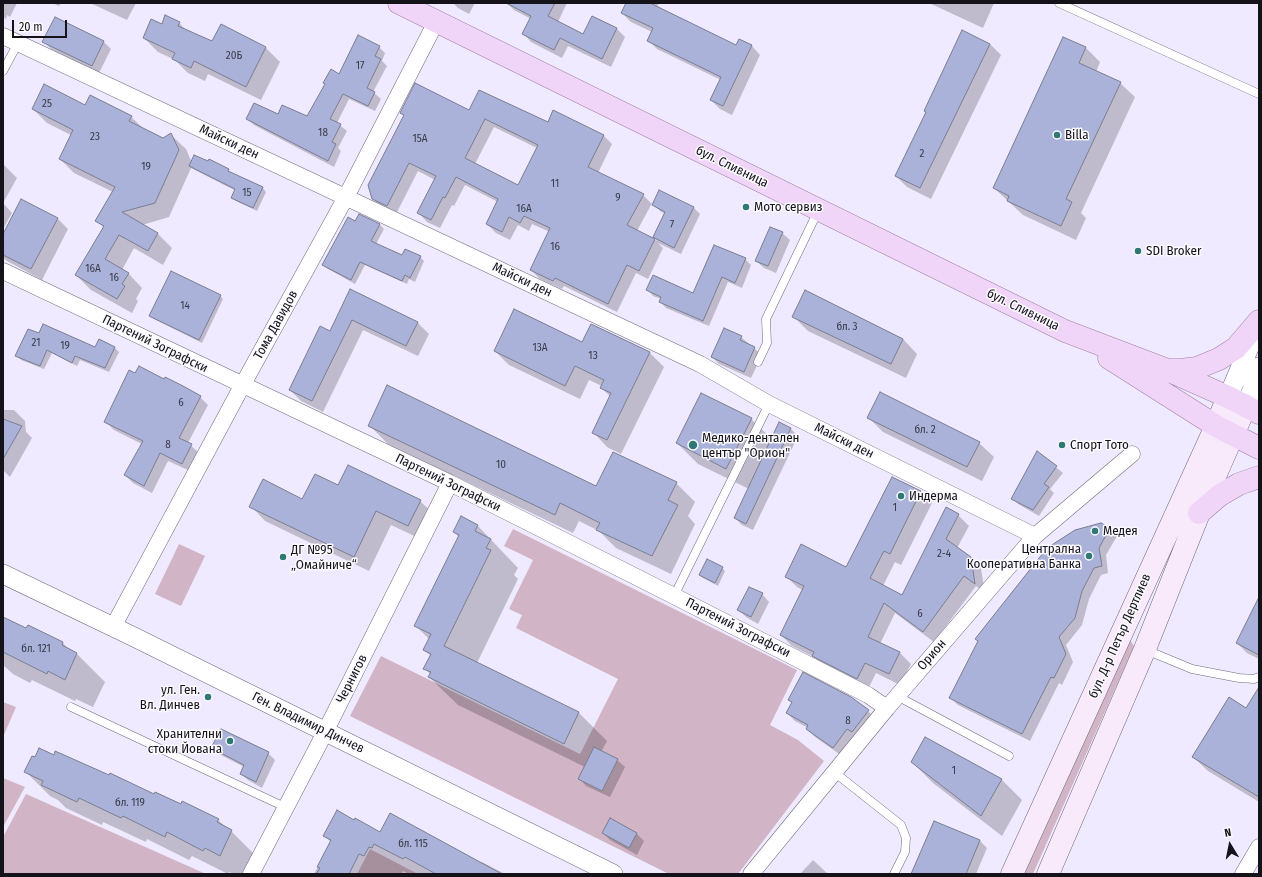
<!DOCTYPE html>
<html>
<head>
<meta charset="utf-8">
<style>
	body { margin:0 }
	#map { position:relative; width:1262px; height:877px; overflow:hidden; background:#efeaff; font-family:"Fira Sans Condensed",sans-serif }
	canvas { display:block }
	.frame { position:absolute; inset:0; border:4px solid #15131a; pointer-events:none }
	.north { position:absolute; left:1210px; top:825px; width:40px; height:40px; -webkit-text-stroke:3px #fbfafe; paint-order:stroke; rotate:350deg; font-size:11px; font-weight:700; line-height:16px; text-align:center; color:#15131a }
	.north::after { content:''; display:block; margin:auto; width:14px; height:18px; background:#15131a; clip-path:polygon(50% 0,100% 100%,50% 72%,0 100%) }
	.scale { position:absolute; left:12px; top:20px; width:55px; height:18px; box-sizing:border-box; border:2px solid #15131a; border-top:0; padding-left:5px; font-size:12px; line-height:14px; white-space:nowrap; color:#15131a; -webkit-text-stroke:3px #fbfafe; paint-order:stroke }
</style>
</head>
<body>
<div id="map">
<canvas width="1262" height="877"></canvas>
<div class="frame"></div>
<div class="north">N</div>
<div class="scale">20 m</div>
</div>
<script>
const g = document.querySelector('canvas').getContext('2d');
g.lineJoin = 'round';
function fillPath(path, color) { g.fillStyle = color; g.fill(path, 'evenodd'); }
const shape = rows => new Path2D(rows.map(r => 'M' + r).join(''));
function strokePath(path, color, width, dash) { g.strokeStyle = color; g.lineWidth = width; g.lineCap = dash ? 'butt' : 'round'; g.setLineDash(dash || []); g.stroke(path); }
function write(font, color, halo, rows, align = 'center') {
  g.font = font + ' "Fira Sans Condensed",sans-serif'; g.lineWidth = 3; g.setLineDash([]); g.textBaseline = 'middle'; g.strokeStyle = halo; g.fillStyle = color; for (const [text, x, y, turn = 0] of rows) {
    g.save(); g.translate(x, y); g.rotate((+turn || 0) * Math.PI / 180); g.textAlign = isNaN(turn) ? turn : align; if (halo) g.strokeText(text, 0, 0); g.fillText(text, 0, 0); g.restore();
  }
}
fillPath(shape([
	[513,529,797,670,770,725,798,740,824,761,738,874,669,874,350,716,381,656,580,754,618,679,516,628,522,615,509,609,533,560,504,546],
	[179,544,205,556,181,606,155,594],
	[1130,640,1134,646,1033,874,1022,874],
	[3,702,16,707,3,737],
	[3,778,25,787,3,827],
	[26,794,206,874,3,874,3,837],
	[370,849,418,874,357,874]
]), '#d1b4c5');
fillPath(shape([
	[3,3,17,3,10,17,7,15,6,19,3,17],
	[52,3,61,3,59,6],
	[90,3,136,3,127,20],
	[453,3,475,3,469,14,458,8],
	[507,3,567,3,558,22,584,35,593,17,617,29,625,37,611,67,568,46,562,58,531,42,523,33,531,19,514,10],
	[627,3,659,3,657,7,737,46,740,40,752,46,760,55,732,115,720,109,711,100,721,80,657,49,648,40,652,32,631,22,622,13],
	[929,3,994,3,983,28],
	[56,18,104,42,111,49,99,73,51,49,44,42],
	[179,23,187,31,213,42,221,26,266,48,280,62,261,100,208,74,205,81,188,73,175,60,158,52,144,38],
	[1064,38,1086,48,1100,62,1096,72,1120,83,1135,97,1081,213,1086,218,1076,240,1023,215,994,188],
	[990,44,1001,55,931,199,907,187,896,176],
	[379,47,385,53,382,61,387,66,373,92,381,99,375,111,349,99,337,123,347,131,338,148,341,151,334,167,254,125,248,119,278,116,308,117,340,75],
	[86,106,131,117,145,130,163,139,171,135,186,149,192,163,228,170,232,174,263,188,266,192,257,211,236,201,232,198,236,191,191,168,169,217,142,225,158,234,172,248,163,265,134,248,122,270,128,273,142,288,136,299,138,301,132,313,91,290,76,275,104,228,97,221,113,192,74,173,60,159,71,135,47,123,33,109],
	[469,111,548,123,603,135,612,144,598,173,643,195,653,205,694,208,700,214,681,254,658,243,663,248,648,279,636,273,617,312,564,286,562,289,540,279,531,270,550,232,532,224,529,231,518,225,510,240,496,233,487,224,498,202,465,185,454,206,452,205,440,228,427,222,419,213,435,180,418,171,396,214,382,208,373,199,405,116,401,112],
	[494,127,537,148,519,186,475,164],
	[652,203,660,211,665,214,654,237,657,241,637,231],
	[3,164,17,178,3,203,12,213,3,229],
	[359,215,380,225,384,229,376,244,403,256,420,257,424,261,415,282,409,279,407,284,365,265,355,284,328,269,324,265,356,222],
	[57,218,68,229,42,280,7,261,3,258,3,236],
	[782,233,790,240,776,273,764,268,756,261],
	[745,259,751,265,742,288,728,282,709,326,666,308,660,302,661,299,653,296,647,289,694,294],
	[351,290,418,323,429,334,418,356,363,330,323,412,301,401,290,390,330,333],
	[805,291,903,339,917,354,906,378,808,331,793,316],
	[220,296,223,299,202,343,154,319,151,316],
	[592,325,650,353,664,367,621,454,607,447,593,432,611,397,601,388,602,386,589,380,580,399,509,365,495,351,582,344],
	[40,335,95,349,114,347,119,352,109,372,80,360,77,366,52,353,44,369,21,360,16,355],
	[741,337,762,355,751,378,719,364,712,357],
	[135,375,165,380,200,397,208,405,188,443,199,453,190,471,168,461,152,493,133,483,125,475,142,444,114,430,106,422],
	[3,410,14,410,25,421,26,432,32,438,10,477,3,470],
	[869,418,979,443,994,457,982,481,883,432],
	[751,419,772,439,779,423,791,429,798,436,753,530,742,525,735,518,749,489,698,464,677,443],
	[369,425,597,487,613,453,676,483,695,502,688,516,695,524,671,574,616,548,599,531,579,521,573,533,388,444],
	[1037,452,1063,473,1050,489,1054,493,1039,516,1018,504,1012,498],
	[892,478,921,492,932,503,901,565,895,562,883,586,903,596,958,515,969,526,957,548,970,558,981,569,985,593,976,586,934,642,895,613,880,644,900,653,911,664,900,685,876,673,868,689,824,666,814,657,792,646,781,635,804,591,797,587,786,576,847,568],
	[339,486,420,501,435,515,423,540,391,525,369,571,265,521,251,506,303,500],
	[477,525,518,568,514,575,518,579,477,663,579,713,607,741,601,752,617,760,625,767,610,797,586,786,579,778,585,767,458,705,429,677,431,675,425,669,431,656,424,650,429,639,415,625,459,537,454,532],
	[1109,528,1117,536,1106,555,1108,573,1101,575,1089,599,1082,625,1066,645,1073,662,1062,685,1059,683,1030,741,958,705,951,698],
	[722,568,725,571,718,586,703,578,700,575],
	[762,594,769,602,758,624,746,617,739,610],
	[1259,599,1259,659,1247,653,1237,643],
	[3,618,27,630,63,643,70,651,77,654,105,682,93,707,76,699,75,701,32,680,30,683,13,674,3,665],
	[1259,689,1259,802,1208,771,1193,757,1247,709],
	[789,700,868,711,876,719,842,756,815,737,807,729,808,728,795,721,787,713,792,703],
	[212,748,268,753,275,760,262,788,248,780,241,774,244,767,219,754],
	[54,756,218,820,227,828,231,831,255,855,247,874,234,874,229,872,228,874,192,856,189,860,147,839,146,842,103,822,102,825,66,808,58,800,50,796,26,772],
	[912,762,1001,779,1022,800,1002,836,933,783],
	[610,819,637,834,644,841,637,855,610,840,603,833],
	[935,822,980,841,987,848,976,874,912,874],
	[380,834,480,864,482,862,505,874,408,874,403,871,401,874,314,874,331,842,324,836],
	[813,860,828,874,800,874]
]), '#0003');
const building = shape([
	[506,3,555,3,548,16,583,34,592,16,617,28,602,59,560,38,554,50,522,34,531,16,506,3],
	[626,3,650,3,736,45,739,39,752,45,723,106,710,100,721,77,647,41,653,28,621,13,626,3],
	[165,15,180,22,178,26,212,41,221,24,266,47,246,87,194,61,191,68,172,59,175,53,143,38,151,19,162,24,165,15],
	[55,17,104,41,92,66,42,42,55,17],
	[962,30,990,44,920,188,895,176,926,112,924,111,962,30],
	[358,35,380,46,375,56,381,59,367,88,375,92,368,106,343,94,330,119,341,124,332,142,336,144,328,161,246,119,254,103,278,114,282,105,307,116,325,84,323,83,331,69,339,74,358,35],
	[1063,37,1086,47,1079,63,1121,82,1066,199,1072,202,1061,226,1007,201,1009,196,993,188,1063,37],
	[415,83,469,110,479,90,548,122,553,110,604,135,588,167,644,194,627,225,655,239,639,271,627,265,608,304,555,278,553,281,530,270,550,228,524,216,520,223,509,217,502,232,486,224,498,199,456,177,445,198,443,197,431,220,417,213,436,176,409,163,387,206,372,199,368,185,404,115,400,113,415,83],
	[485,119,538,145,518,185,465,158,485,119],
	[44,84,85,105,90,95,132,116,129,121,163,138,171,133,179,150,155,203,122,212,158,233,148,251,119,235,105,259,129,273,122,284,125,286,117,299,75,275,104,226,95,221,115,187,59,159,73,130,32,109,44,84],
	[194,155,208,161,209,159,229,169,228,171,263,187,253,208,231,198,235,189,189,166,194,155],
	[659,190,694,207,674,248,653,237,665,212,652,205,659,190],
	[21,199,58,218,31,269,3,255,3,234,21,199],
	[359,214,380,224,371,241,402,255,405,249,421,256,410,278,405,275,402,281,360,262,351,280,322,265,348,217,355,221,359,214],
	[770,227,783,232,768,266,755,261,770,227],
	[714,245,746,258,735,283,722,277,703,321,659,302,661,297,646,290,653,275,693,293,714,245],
	[171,271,221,295,199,340,149,316,171,271],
	[350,289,418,322,406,346,352,320,312,401,289,390,320,326,330,331,350,289],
	[805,290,903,339,891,364,792,317,805,290],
	[514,309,582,342,591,324,650,352,607,440,592,433,611,393,600,388,604,380,575,366,565,386,494,351,514,309],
	[43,324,95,347,99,339,115,347,105,368,75,356,72,363,47,350,40,366,15,356,28,329,39,333,43,324],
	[724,328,742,336,740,340,755,347,744,372,711,357,724,328],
	[139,366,164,379,165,377,183,386,201,396,179,438,192,444,182,464,160,453,144,486,124,475,143,441,104,422,129,370,135,373,139,366],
	[387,385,596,486,613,452,677,482,668,500,678,505,652,556,596,530,600,523,560,503,555,515,368,426,387,385],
	[880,392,980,442,967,467,867,418,880,392],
	[701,393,752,418,726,469,676,443,701,393],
	[3,419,22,426,3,459,3,419],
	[779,422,791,428,746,524,734,518,779,422],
	[1037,451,1057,466,1044,484,1049,487,1033,510,1011,499,1037,451],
	[348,465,421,500,408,526,376,511,354,557,249,507,263,479,302,499,315,474,338,485,348,465],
	[892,477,921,491,890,554,884,551,870,578,902,595,946,507,959,514,946,539,971,557,975,584,964,576,923,632,884,603,868,637,900,652,889,674,865,663,857,679,812,656,814,652,780,635,804,586,785,577,801,544,846,567,892,477],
	[461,516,478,525,475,531,491,539,486,548,491,550,444,646,579,712,564,744,428,677,431,672,423,669,431,654,423,650,431,634,414,626,459,535,453,532,461,516],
	[1101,523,1110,528,1099,548,1102,566,1094,568,1082,591,1075,618,1059,637,1066,654,1054,678,1051,677,1022,734,949,698,978,641,975,639,1047,548,1075,530,1101,523],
	[707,559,723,567,715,583,699,575,707,559],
	[749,587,763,593,751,617,737,610,749,587],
	[1259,597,1259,655,1236,643,1259,597],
	[3,617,26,628,28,625,63,642,62,645,77,653,65,680,48,671,47,674,3,652,3,617],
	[803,672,851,697,869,710,852,732,847,729,833,748,806,729,808,725,786,713,792,702,788,700,803,672],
	[1259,687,1259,797,1192,757,1229,697,1246,708,1259,687],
	[221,729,269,752,256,782,240,774,244,765,211,748,221,729],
	[925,737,1002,779,981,816,911,762,925,737],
	[594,747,618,759,602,791,578,779,594,747],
	[39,748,54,755,55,751,109,775,110,773,154,794,155,792,181,804,182,801,219,819,217,822,232,830,220,856,205,848,203,851,167,832,165,837,123,816,121,818,79,798,77,802,41,785,43,781,24,772,32,756,35,757,39,748],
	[337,810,354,820,355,818,380,832,390,813,502,874,436,874,405,857,403,859,374,844,372,848,369,847,364,856,359,854,349,874,316,874,320,868,317,867,331,840,323,836,337,810],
	[610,818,637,833,629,848,602,833,610,818],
	[934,821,980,840,966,874,911,874,934,821]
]);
fillPath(building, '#aab2d9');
strokePath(building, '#797d90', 1);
const service = shape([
	[1059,3,1259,94],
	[3,71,18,43],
	[758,362,767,343,766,319,818,211],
	[674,596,769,404],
	[1146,650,1192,669,1239,678,1254,679,1259,677],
	[897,696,1009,756],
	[71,707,287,808],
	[834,772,901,825,906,838,905,852,894,874]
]);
const minor = shape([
	[3,36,700,364,769,404,1035,536],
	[3,271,450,483,674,596,868,695,887,708],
	[113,627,242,386,346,197,436,22],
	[251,874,318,746,450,483],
	[751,874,887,708,1035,536,1132,454],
	[1243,874,1259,847]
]);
const tertiary = shape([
	[1228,397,1257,329],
	[1246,405,1252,390,1259,367],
	[3,574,132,636,613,874]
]);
const secondary = shape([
	[1012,874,1216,426,1228,397],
	[1048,874,1145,649,1199,513,1246,405]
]);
const primary = shape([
	[399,3,1065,331,1165,369,1228,397,1259,413],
	[1109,358,1216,426,1259,448],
	[1168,370,1180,370,1197,368,1219,359,1236,348,1259,321],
	[1199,513,1220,495,1239,484,1259,477]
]);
strokePath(service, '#6e697b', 9);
strokePath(minor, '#6e697b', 17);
strokePath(tertiary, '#6e697b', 20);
strokePath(secondary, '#6e697b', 23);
strokePath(primary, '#9e7fa7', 23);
strokePath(service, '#fff', 8);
strokePath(minor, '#fff', 16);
strokePath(tertiary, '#fff', 19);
strokePath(secondary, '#f8eafb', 22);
strokePath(primary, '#f1d5f8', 22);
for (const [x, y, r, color] of [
	[1057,135,4,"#307873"],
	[746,207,4,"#307873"],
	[1138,251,4,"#307873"],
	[693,445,5,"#307873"],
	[1062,445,4,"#307873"],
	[901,496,4,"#307873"],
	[1095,531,4,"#307873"],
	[1089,556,4,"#307873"],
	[283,557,4,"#307873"],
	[208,697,4,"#307873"],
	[230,741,4,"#307873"]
]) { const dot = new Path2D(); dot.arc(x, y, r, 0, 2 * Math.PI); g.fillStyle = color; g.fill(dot); strokePath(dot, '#fbfafe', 1.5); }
write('11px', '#3a3b4a', null, [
	["20Б",234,56],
	["17",360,66],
	["25",47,104],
	["18",323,133],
	["23",95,137],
	["15A",420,139],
	["2",922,154],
	["19",146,167],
	["11",555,184],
	["15",247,193],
	["9",618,198],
	["16A",524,209],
	["7",672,225],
	["16",555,247],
	["16A",93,269],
	["16",114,278],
	["14",185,306],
	["бл. 3",847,327],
	["21",36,343],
	["19",65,346],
	["13A",540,348],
	["13",593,356],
	["6",181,403],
	["бл. 2",925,430],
	["8",168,445],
	["10",501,465],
	["1",895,508],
	["2-4",944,554],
	["6",920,614],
	["бл. 121",36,649],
	["8",848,721],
	["1",954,771],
	["бл. 119",130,803],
	["бл. 115",413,844]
]);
write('13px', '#15131a', '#fbfafe', [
	["Billa",1065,135],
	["Мото сервиз",754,207],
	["SDI Broker",1146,251],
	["Медико-дентален",702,438],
	["център \"Орион\"",702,453],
	["Спорт Тото",1070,445],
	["Индерма",909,496],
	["Медея",1103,531],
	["Централна",1081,549,"right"],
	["Кооперативна Банка",1081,564,"right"],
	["ДГ №95",291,550],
	["„Омайниче“",291,565],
	["ул. Ген.",200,690,"right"],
	["Вл. Динчев",200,705,"right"],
	["Хранителни",222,734,"right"],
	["стоки Йована",222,749,"right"]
], 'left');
write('13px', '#15131a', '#fbfafe', [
	["Майски ден",229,142,25],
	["бул. Сливница",732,167,26],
	["Майски ден",522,280,25],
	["бул. Сливница",1023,310,26],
	["Тома Давидов",276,325,-61],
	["Партений Зографски",155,344,26],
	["Майски ден",844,441,26],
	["Партений Зографски",448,483,26],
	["Партений Зографски",738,628,27],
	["бул. Д-р Петър Дертлиев",1120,636,-66],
	["Орион",932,655,-49],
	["Чернигов",352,679,-63],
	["Ген. Владимир Динчев",308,723,26]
]);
</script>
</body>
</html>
